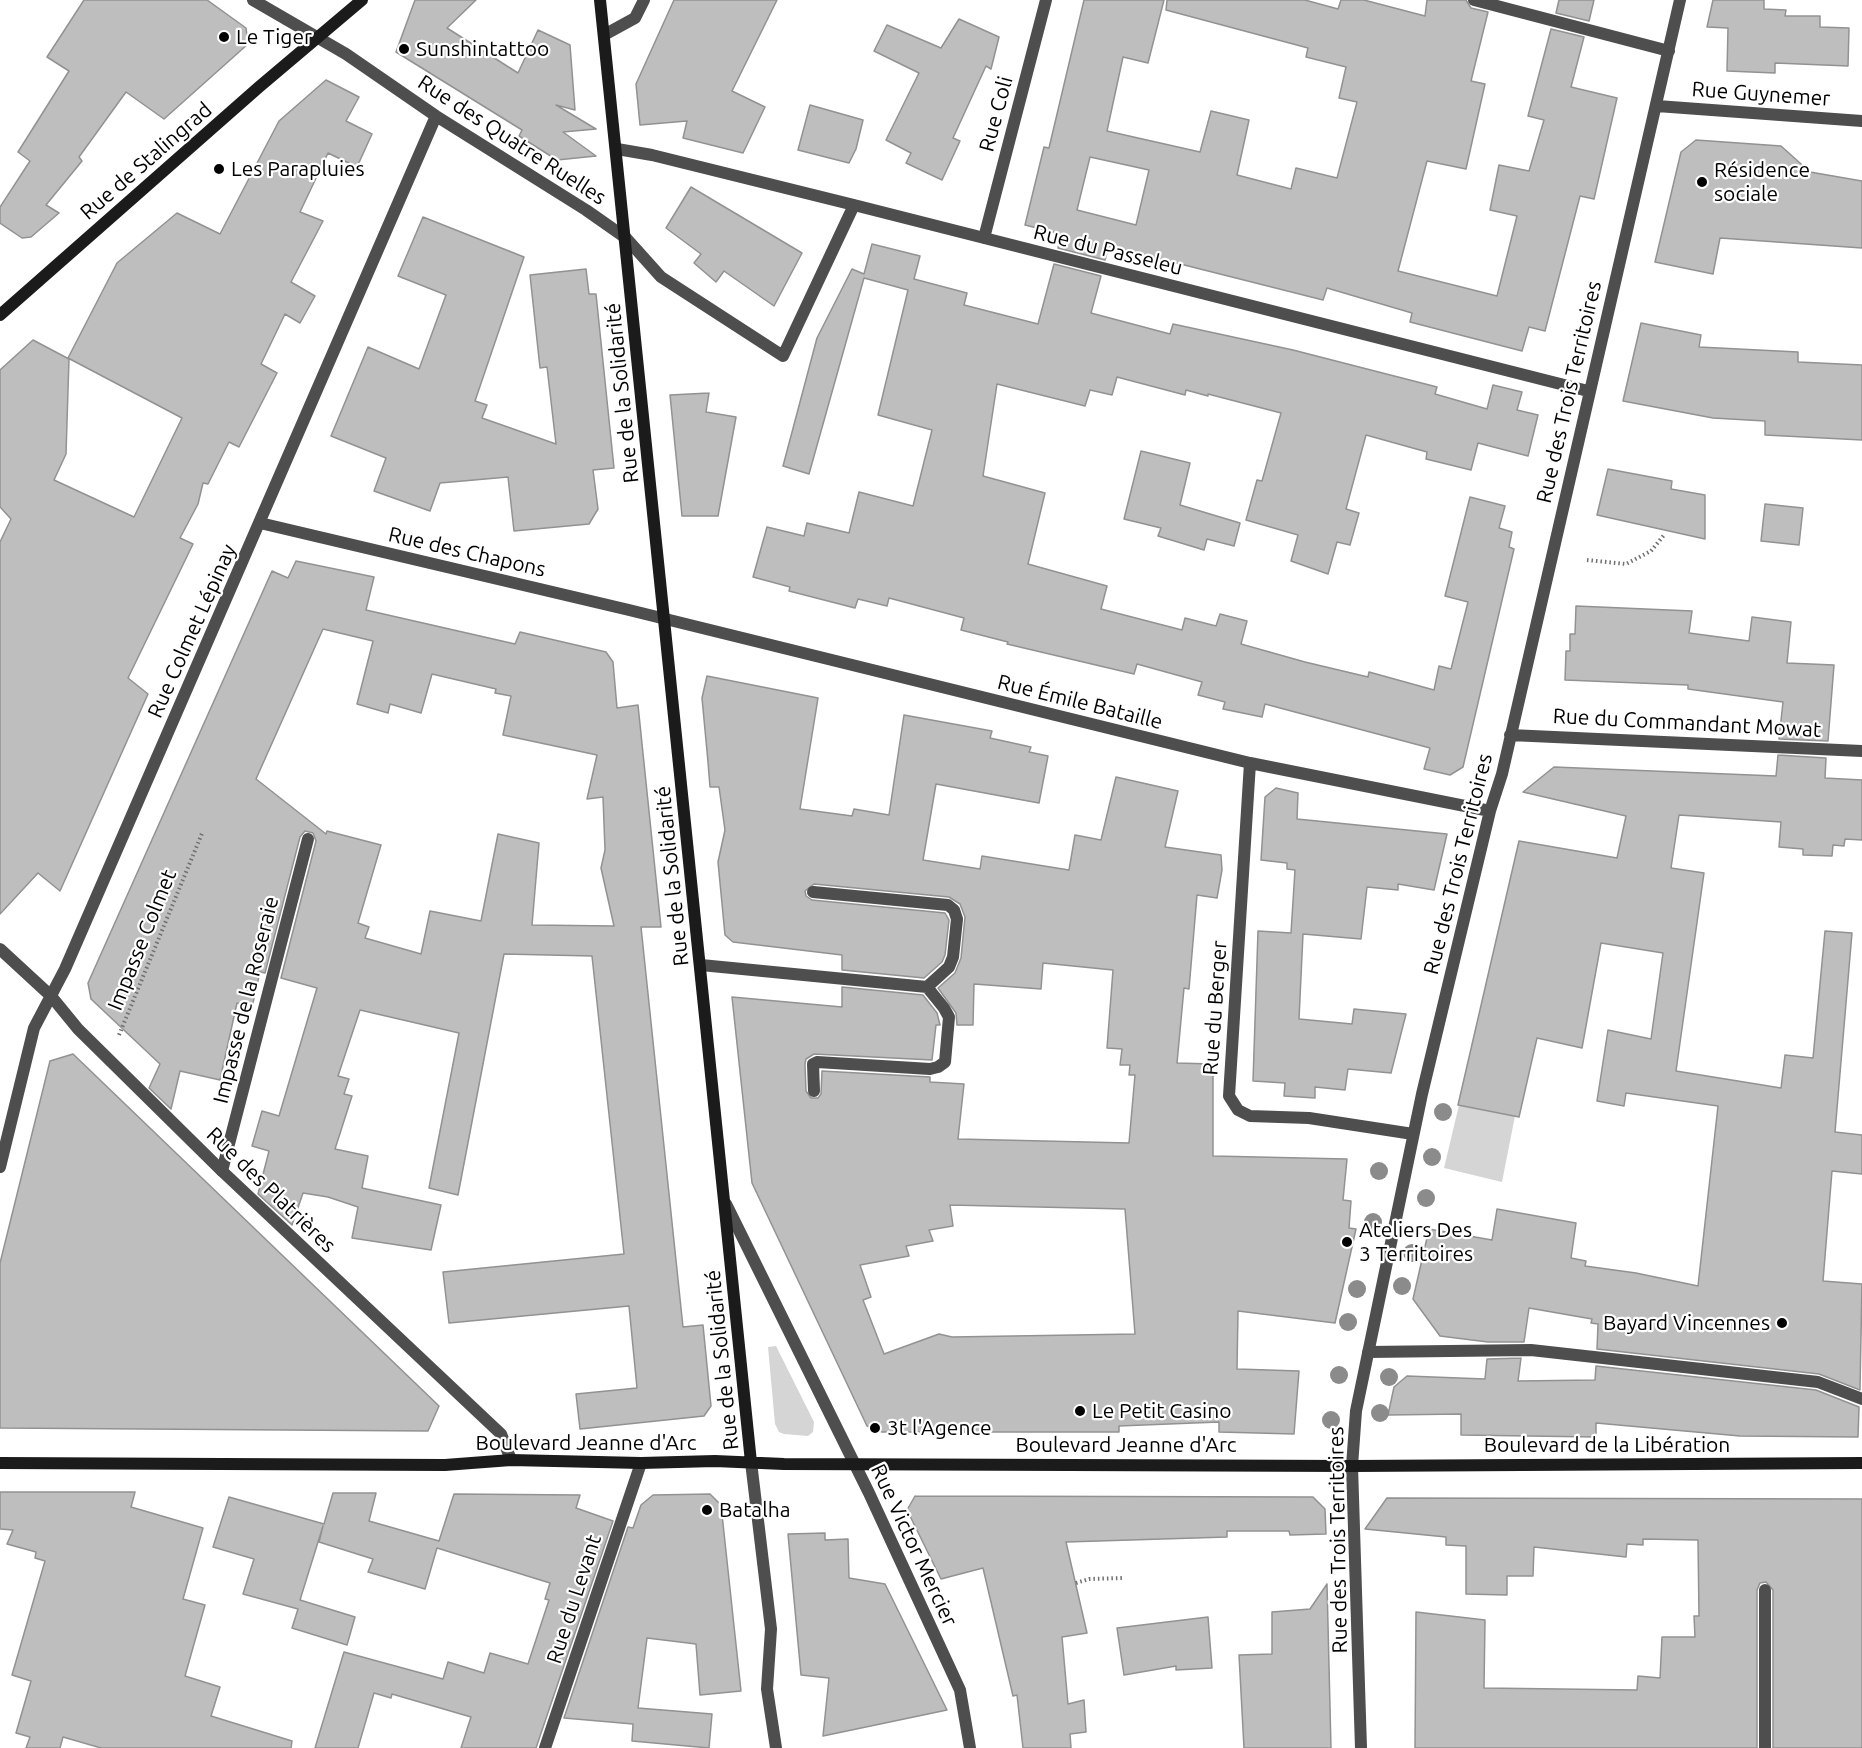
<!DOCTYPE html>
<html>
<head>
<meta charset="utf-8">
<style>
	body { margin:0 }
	canvas { display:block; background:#fff }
</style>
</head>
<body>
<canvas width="1862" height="1748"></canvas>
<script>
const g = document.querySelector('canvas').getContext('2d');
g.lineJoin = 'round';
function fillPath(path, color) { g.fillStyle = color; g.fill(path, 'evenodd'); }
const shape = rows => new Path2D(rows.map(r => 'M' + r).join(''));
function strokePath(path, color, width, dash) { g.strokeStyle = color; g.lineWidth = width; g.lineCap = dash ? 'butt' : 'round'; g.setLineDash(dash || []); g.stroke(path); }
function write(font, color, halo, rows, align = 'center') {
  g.font = font + ' Ubuntu,sans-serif'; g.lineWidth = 4.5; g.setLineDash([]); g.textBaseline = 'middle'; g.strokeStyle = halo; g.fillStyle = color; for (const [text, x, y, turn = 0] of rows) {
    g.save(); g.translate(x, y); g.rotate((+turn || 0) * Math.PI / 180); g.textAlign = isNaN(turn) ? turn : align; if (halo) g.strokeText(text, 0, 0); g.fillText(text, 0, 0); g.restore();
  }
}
fillPath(shape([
	[1459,1105,1515,1116,1502,1182,1444,1168],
	[776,1346,814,1422,813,1432,808,1436,784,1434,779,1432,775,1424,768,1347]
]), '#d5d5d5');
const building = shape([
	[84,0,207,0,246,28,248,44,164,119,126,92,79,157,82,161,46,205,59,213,31,237,22,238,0,223,0,207,30,161,18,152,69,71,47,57,84,0],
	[415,0,476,0,447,28,518,73,538,30,570,45,575,110,556,105,596,129,563,132,596,156,557,160,519,136,522,130,396,52,415,0],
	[674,0,777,0,732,91,765,107,743,153,683,138,687,121,640,125,636,84,674,0],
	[1084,0,1164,0,1148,63,1123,57,1107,131,1200,152,1211,111,1249,120,1237,175,1291,189,1296,168,1337,178,1357,102,1339,98,1346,67,1306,57,1308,48,1166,10,1167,0,1305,0,1338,9,1341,0,1364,0,1425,16,1427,0,1466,0,1471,8,1488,12,1471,81,1485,84,1466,169,1427,161,1398,271,1497,296,1517,216,1490,210,1499,165,1529,171,1544,120,1528,116,1551,29,1584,37,1571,87,1617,98,1594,199,1580,196,1545,331,1529,327,1522,351,1410,322,1412,313,1327,288,1323,300,1109,246,1105,260,1058,248,1061,234,1025,225,1044,147,1049,148,1084,0],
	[1090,157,1149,170,1136,225,1077,210,1090,157],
	[1559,0,1594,0,1589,21,1556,13,1559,0],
	[1713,0,1764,0,1764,9,1786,10,1785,16,1820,16,1820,27,1849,28,1848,66,1775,63,1775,73,1727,71,1728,28,1707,27,1713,0],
	[959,19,999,37,991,69,986,66,953,138,960,141,942,180,906,163,911,153,886,140,919,73,874,51,887,25,941,48,959,19],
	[326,80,359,97,346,121,372,134,357,167,328,153,300,212,323,221,291,282,315,296,300,323,285,314,261,364,277,373,239,447,229,442,208,484,203,483,198,504,180,538,193,544,128,678,148,694,60,891,38,873,0,914,0,542,11,519,0,507,0,370,33,340,69,359,66,454,54,480,134,517,182,418,68,358,117,263,177,213,220,234,279,121,326,80],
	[810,105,863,120,856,149,849,163,798,150,810,105],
	[1696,140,1781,146,1810,172,1862,181,1862,248,1720,238,1713,274,1655,262,1681,152,1696,140],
	[691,187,802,253,774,306,724,271,716,282,694,263,701,254,666,228,691,187],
	[423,217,524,257,475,401,487,405,482,418,556,444,547,367,540,368,530,275,586,269,589,294,596,294,614,468,593,470,598,509,589,524,514,531,508,477,440,483,430,511,374,491,386,458,331,436,368,347,419,369,446,295,398,276,423,217],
	[872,244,920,256,914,279,967,293,964,305,1038,324,1054,264,1101,276,1091,313,1170,334,1173,324,1293,350,1437,387,1435,394,1487,409,1493,385,1522,392,1517,410,1538,415,1528,456,1478,443,1471,470,1426,459,1427,452,1366,435,1346,509,1359,513,1350,545,1337,542,1328,574,1291,561,1298,535,1246,520,1257,480,1262,481,1281,413,1208,394,1208,396,1186,390,1185,395,1117,377,1112,395,1090,390,1085,406,997,384,983,476,1045,493,1028,564,1107,586,1101,609,1182,630,1185,618,1216,626,1220,614,1247,621,1241,644,1305,662,1368,677,1369,672,1434,690,1439,666,1451,669,1468,602,1445,596,1470,497,1505,506,1499,528,1512,532,1509,547,1514,549,1463,767,1450,775,1424,769,1430,748,1265,704,1262,717,1223,709,1225,702,1198,695,1202,682,1137,664,1134,674,1007,644,1008,642,961,630,964,618,889,598,887,606,858,599,855,608,789,591,790,587,753,577,767,527,804,536,807,523,849,533,859,492,913,506,932,430,878,415,908,290,864,278,809,474,783,466,817,338,852,269,864,274,872,244],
	[1641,323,1701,335,1699,347,1798,352,1798,362,1862,365,1862,440,1765,435,1765,421,1713,418,1623,401,1641,323],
	[709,393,706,412,736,417,718,516,682,516,670,395,709,393],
	[1141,451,1190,463,1180,505,1240,523,1234,546,1207,539,1204,550,1158,536,1161,528,1124,519,1141,451],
	[1608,469,1672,481,1671,489,1705,495,1705,539,1597,515,1608,469],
	[1765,504,1803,508,1799,545,1761,541,1765,504],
	[296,561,374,577,366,610,515,644,520,632,606,652,613,662,617,708,638,705,661,927,641,927,683,1327,703,1325,711,1406,704,1416,580,1429,576,1394,637,1388,629,1306,449,1323,443,1272,624,1254,592,956,504,954,458,1195,429,1188,459,1033,360,1010,338,1076,349,1079,344,1094,352,1096,335,1149,368,1156,362,1188,441,1205,431,1250,352,1238,358,1207,328,1197,303,1193,292,1225,258,1194,269,1151,252,1146,262,1111,279,1116,317,988,281,978,316,841,313,833,305,831,300,837,265,973,260,972,252,1007,237,1003,220,1080,180,1071,171,1109,149,1088,160,1064,91,999,88,983,272,571,288,578,296,561],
	[323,629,373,641,357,704,388,713,390,704,421,713,432,674,496,689,495,693,511,696,503,735,597,755,587,799,603,797,605,850,601,868,614,926,532,925,539,843,498,834,481,921,430,911,421,954,365,938,369,927,358,923,381,845,327,831,326,834,256,779,323,629],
	[1576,606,1692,611,1689,633,1749,641,1752,617,1791,622,1787,663,1834,665,1828,741,1779,739,1783,702,1688,689,1688,685,1565,680,1566,651,1570,651,1570,634,1575,634,1576,606],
	[707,676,818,698,800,809,852,816,854,809,889,815,904,715,992,731,990,738,1031,747,1029,752,1048,756,1039,803,936,784,923,860,980,869,982,856,1069,870,1075,835,1101,840,1116,777,1178,791,1165,847,1221,855,1222,870,1217,898,1197,895,1189,989,1184,988,1177,1063,1213,1064,1213,1156,1347,1159,1343,1200,1351,1201,1349,1228,1356,1229,1335,1323,1238,1311,1237,1369,1299,1371,1294,1434,1219,1432,1219,1422,1119,1426,1119,1432,882,1432,867,1426,752,1183,732,997,842,1007,842,987,923,995,937,1013,940,1025,936,1025,932,1060,814,1054,806,1059,805,1064,806,1091,811,1098,818,1098,821,1094,822,1071,930,1077,930,1082,964,1084,958,1139,1129,1143,1135,1075,1129,1075,1130,1065,1120,1065,1122,1049,1107,1048,1113,970,1043,963,1041,989,974,984,973,1025,957,1025,956,1013,938,988,955,973,961,958,965,917,960,904,949,897,814,884,805,891,806,896,812,900,945,913,949,920,945,955,942,962,924,978,842,970,842,955,733,942,725,935,718,862,725,830,719,787,710,787,708,762,702,698,707,676],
	[950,1205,1125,1209,1135,1334,952,1337,939,1334,884,1354,863,1300,871,1297,860,1265,909,1256,906,1246,933,1241,929,1230,953,1226,950,1205],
	[1778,755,1826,758,1825,778,1862,780,1862,840,1845,839,1844,846,1833,845,1832,856,1803,855,1803,849,1779,847,1781,822,1679,815,1671,868,1704,873,1676,1071,1781,1088,1785,1055,1813,1058,1825,931,1852,933,1835,1132,1862,1135,1862,1174,1832,1171,1823,1281,1862,1284,1860,1390,1819,1374,1597,1349,1598,1324,1591,1323,1592,1319,1529,1308,1524,1342,1488,1342,1440,1336,1413,1299,1429,1229,1492,1240,1497,1209,1576,1223,1571,1258,1586,1261,1585,1266,1636,1273,1698,1286,1718,1106,1626,1093,1624,1106,1597,1101,1608,1030,1651,1039,1663,953,1601,943,1582,1048,1537,1038,1519,1117,1458,1105,1519,841,1617,858,1626,816,1523,792,1554,767,1776,776,1778,755],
	[1276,788,1298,793,1297,819,1447,834,1434,890,1398,884,1398,890,1367,887,1361,939,1303,934,1299,1019,1352,1024,1354,1009,1406,1014,1391,1073,1348,1069,1345,1090,1315,1087,1315,1098,1284,1096,1285,1083,1253,1081,1258,931,1291,933,1295,870,1287,869,1287,863,1261,860,1265,797,1276,788],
	[73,1054,439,1406,428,1431,0,1428,0,1263,50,1061,73,1054],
	[1521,1358,1518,1381,1595,1380,1596,1366,1816,1390,1859,1407,1858,1437,1740,1436,1596,1423,1596,1437,1461,1435,1461,1414,1388,1415,1394,1387,1407,1376,1485,1379,1487,1359,1521,1358],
	[0,1492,135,1492,131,1507,203,1528,183,1599,205,1605,185,1676,220,1687,211,1716,292,1741,291,1748,101,1748,63,1737,60,1748,26,1748,30,1737,16,1733,31,1681,12,1675,45,1561,35,1558,36,1552,7,1544,13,1530,0,1529,0,1492],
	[333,1493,376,1493,369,1521,439,1541,454,1494,580,1495,576,1508,613,1521,536,1748,461,1748,471,1717,392,1694,391,1698,374,1693,358,1748,315,1748,344,1652,443,1679,448,1662,484,1673,490,1653,528,1664,549,1600,545,1599,550,1583,437,1548,425,1589,368,1572,373,1559,319,1542,323,1526,300,1600,355,1617,347,1645,292,1628,298,1609,243,1594,254,1559,213,1547,229,1497,324,1524,333,1493],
	[710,1494,721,1505,741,1691,700,1695,696,1644,647,1638,638,1708,712,1714,709,1748,632,1741,633,1724,564,1718,628,1527,633,1528,641,1505,653,1495,710,1494],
	[915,1496,1313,1497,1325,1509,1326,1534,1290,1535,1289,1531,1227,1531,1227,1537,1066,1542,1087,1633,1062,1637,1068,1704,1084,1700,1086,1732,1070,1734,1071,1748,1023,1748,1017,1695,1013,1696,983,1568,941,1579,907,1510,915,1496],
	[1387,1498,1862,1499,1862,1748,1773,1748,1773,1590,1766,1582,1760,1583,1757,1590,1757,1748,1415,1748,1416,1612,1485,1620,1484,1688,1637,1690,1638,1676,1660,1678,1662,1637,1695,1637,1694,1616,1699,1616,1698,1540,1643,1539,1643,1545,1627,1544,1626,1557,1534,1547,1533,1576,1507,1576,1507,1595,1466,1594,1466,1546,1446,1545,1446,1537,1365,1529,1387,1498],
	[825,1533,825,1540,848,1539,849,1578,885,1584,947,1710,823,1736,829,1678,801,1675,788,1534,825,1533],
	[1327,1584,1331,1748,1244,1748,1239,1655,1272,1654,1272,1612,1310,1609,1327,1584],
	[1208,1617,1212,1668,1176,1670,1176,1666,1124,1675,1117,1628,1208,1617]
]);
fillPath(building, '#bebebe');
strokePath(building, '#929292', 1.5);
strokePath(shape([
	[1587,560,1626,564,1651,551,1664,535],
	[119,1035,203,831],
	[1076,1583,1089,1579,1124,1578]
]), '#707070', 4, [1.5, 3]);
strokePath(shape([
	[813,892,948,905,954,910,957,919,953,957,949,967,927,987],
	[701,965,927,987,944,1008,949,1017,945,1062,938,1067,930,1069,817,1062,813,1064,814,1091],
	[222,1171,308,839]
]), '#4e4e4e', 12);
strokePath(shape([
	[253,0,346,54,436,116,586,210,626,238,661,277,783,356,854,205],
	[1474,0,1669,51],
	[604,35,635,18,644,0],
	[1657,106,1862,121],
	[617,149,652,155,854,205,1588,391],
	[984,238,1046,0],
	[260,523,629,610,1250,763,1490,811],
	[1510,735,1862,751],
	[1250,763,1229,1096,1238,1110,1250,1116,1309,1118,1413,1134],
	[0,949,51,996,78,1029,222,1171,501,1434,511,1460],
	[0,1167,34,1028,65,969,436,116],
	[726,1204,869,1493,960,1690,970,1748],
	[1368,1352,1531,1350,1818,1382,1862,1399],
	[751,1462,771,1629,767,1689,776,1748],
	[1765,1590,1765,1748],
	[545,1748,641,1463],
	[1361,1748,1352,1466,1356,1411,1422,1094,1490,811,1502,774,1680,0]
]), '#4e4e4e', 12);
strokePath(shape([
	[600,0,751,1462],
	[0,315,259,87,362,0],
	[0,1463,445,1465,511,1460,641,1463,715,1461,784,1464,1352,1466,1862,1463]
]), '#1b1b1b', 12);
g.fillStyle = '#8b8b8b';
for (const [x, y] of [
	[1443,1112],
	[1432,1157],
	[1379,1171],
	[1426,1198],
	[1373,1222],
	[1412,1253],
	[1402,1286],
	[1357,1289],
	[1348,1322],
	[1339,1375],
	[1389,1377],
	[1380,1413],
	[1331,1420]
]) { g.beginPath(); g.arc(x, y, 9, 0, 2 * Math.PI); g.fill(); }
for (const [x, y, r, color] of [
	[224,37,6,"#000"],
	[404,49,6,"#000"],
	[219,169,6,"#000"],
	[1702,182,6,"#000"],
	[1347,1242,6,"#000"],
	[1782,1323,6,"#000"],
	[1080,1411,6,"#000"],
	[875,1428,6,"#000"],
	[707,1510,6,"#000"]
]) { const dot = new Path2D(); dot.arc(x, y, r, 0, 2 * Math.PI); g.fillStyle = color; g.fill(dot); strokePath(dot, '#fff', 2); }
write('21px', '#000', '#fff', [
	["Le Tiger",236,37],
	["Sunshintattoo",416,49],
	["Les Parapluies",231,169],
	["Résidence",1714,170],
	["sociale",1714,194],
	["Ateliers Des",1359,1230],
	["3 Territoires",1359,1254],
	["Bayard Vincennes",1770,1323,"right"],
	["Le Petit Casino",1092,1411],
	["3t l'Agence",887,1428],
	["Batalha",719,1510]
], 'left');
write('21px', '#000', '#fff', [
	["Rue Guynemer",1761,94,4],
	["Rue Coli",996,114,-75],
	["Rue des Quatre Ruelles",512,140,33],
	["Rue de Stalingrad",146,161,-41],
	["Rue du Passeleu",1108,250,14],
	["Rue des Trois Territoires",1569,392,-77],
	["Rue de la Solidarité",622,393,-96],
	["Rue des Chapons",467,552,13],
	["Rue Colmet Lépinay",192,631,-66],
	["Rue Émile Bataille",1080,702,14],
	["Rue du Commandant Mowat",1687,723,3],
	["Rue des Trois Territoires",1458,864,-76],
	["Rue de la Solidarité",672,876,-96],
	["Impasse Colmet",142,940,-68],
	["Impasse de la Roseraie",246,1000,-76],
	["Rue du Berger",1215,1008,-86],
	["Rue des Platrières",271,1190,44],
	["Rue de la Solidarité",722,1360,-96],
	["Boulevard Jeanne d'Arc",586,1443],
	["Boulevard Jeanne d'Arc",1126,1445],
	["Boulevard de la Libération",1607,1445],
	["Rue des Trois Territoires",1338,1540,-91],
	["Rue Victor Mercier",914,1545,65],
	["Rue du Levant",574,1599,-72]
]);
</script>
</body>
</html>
